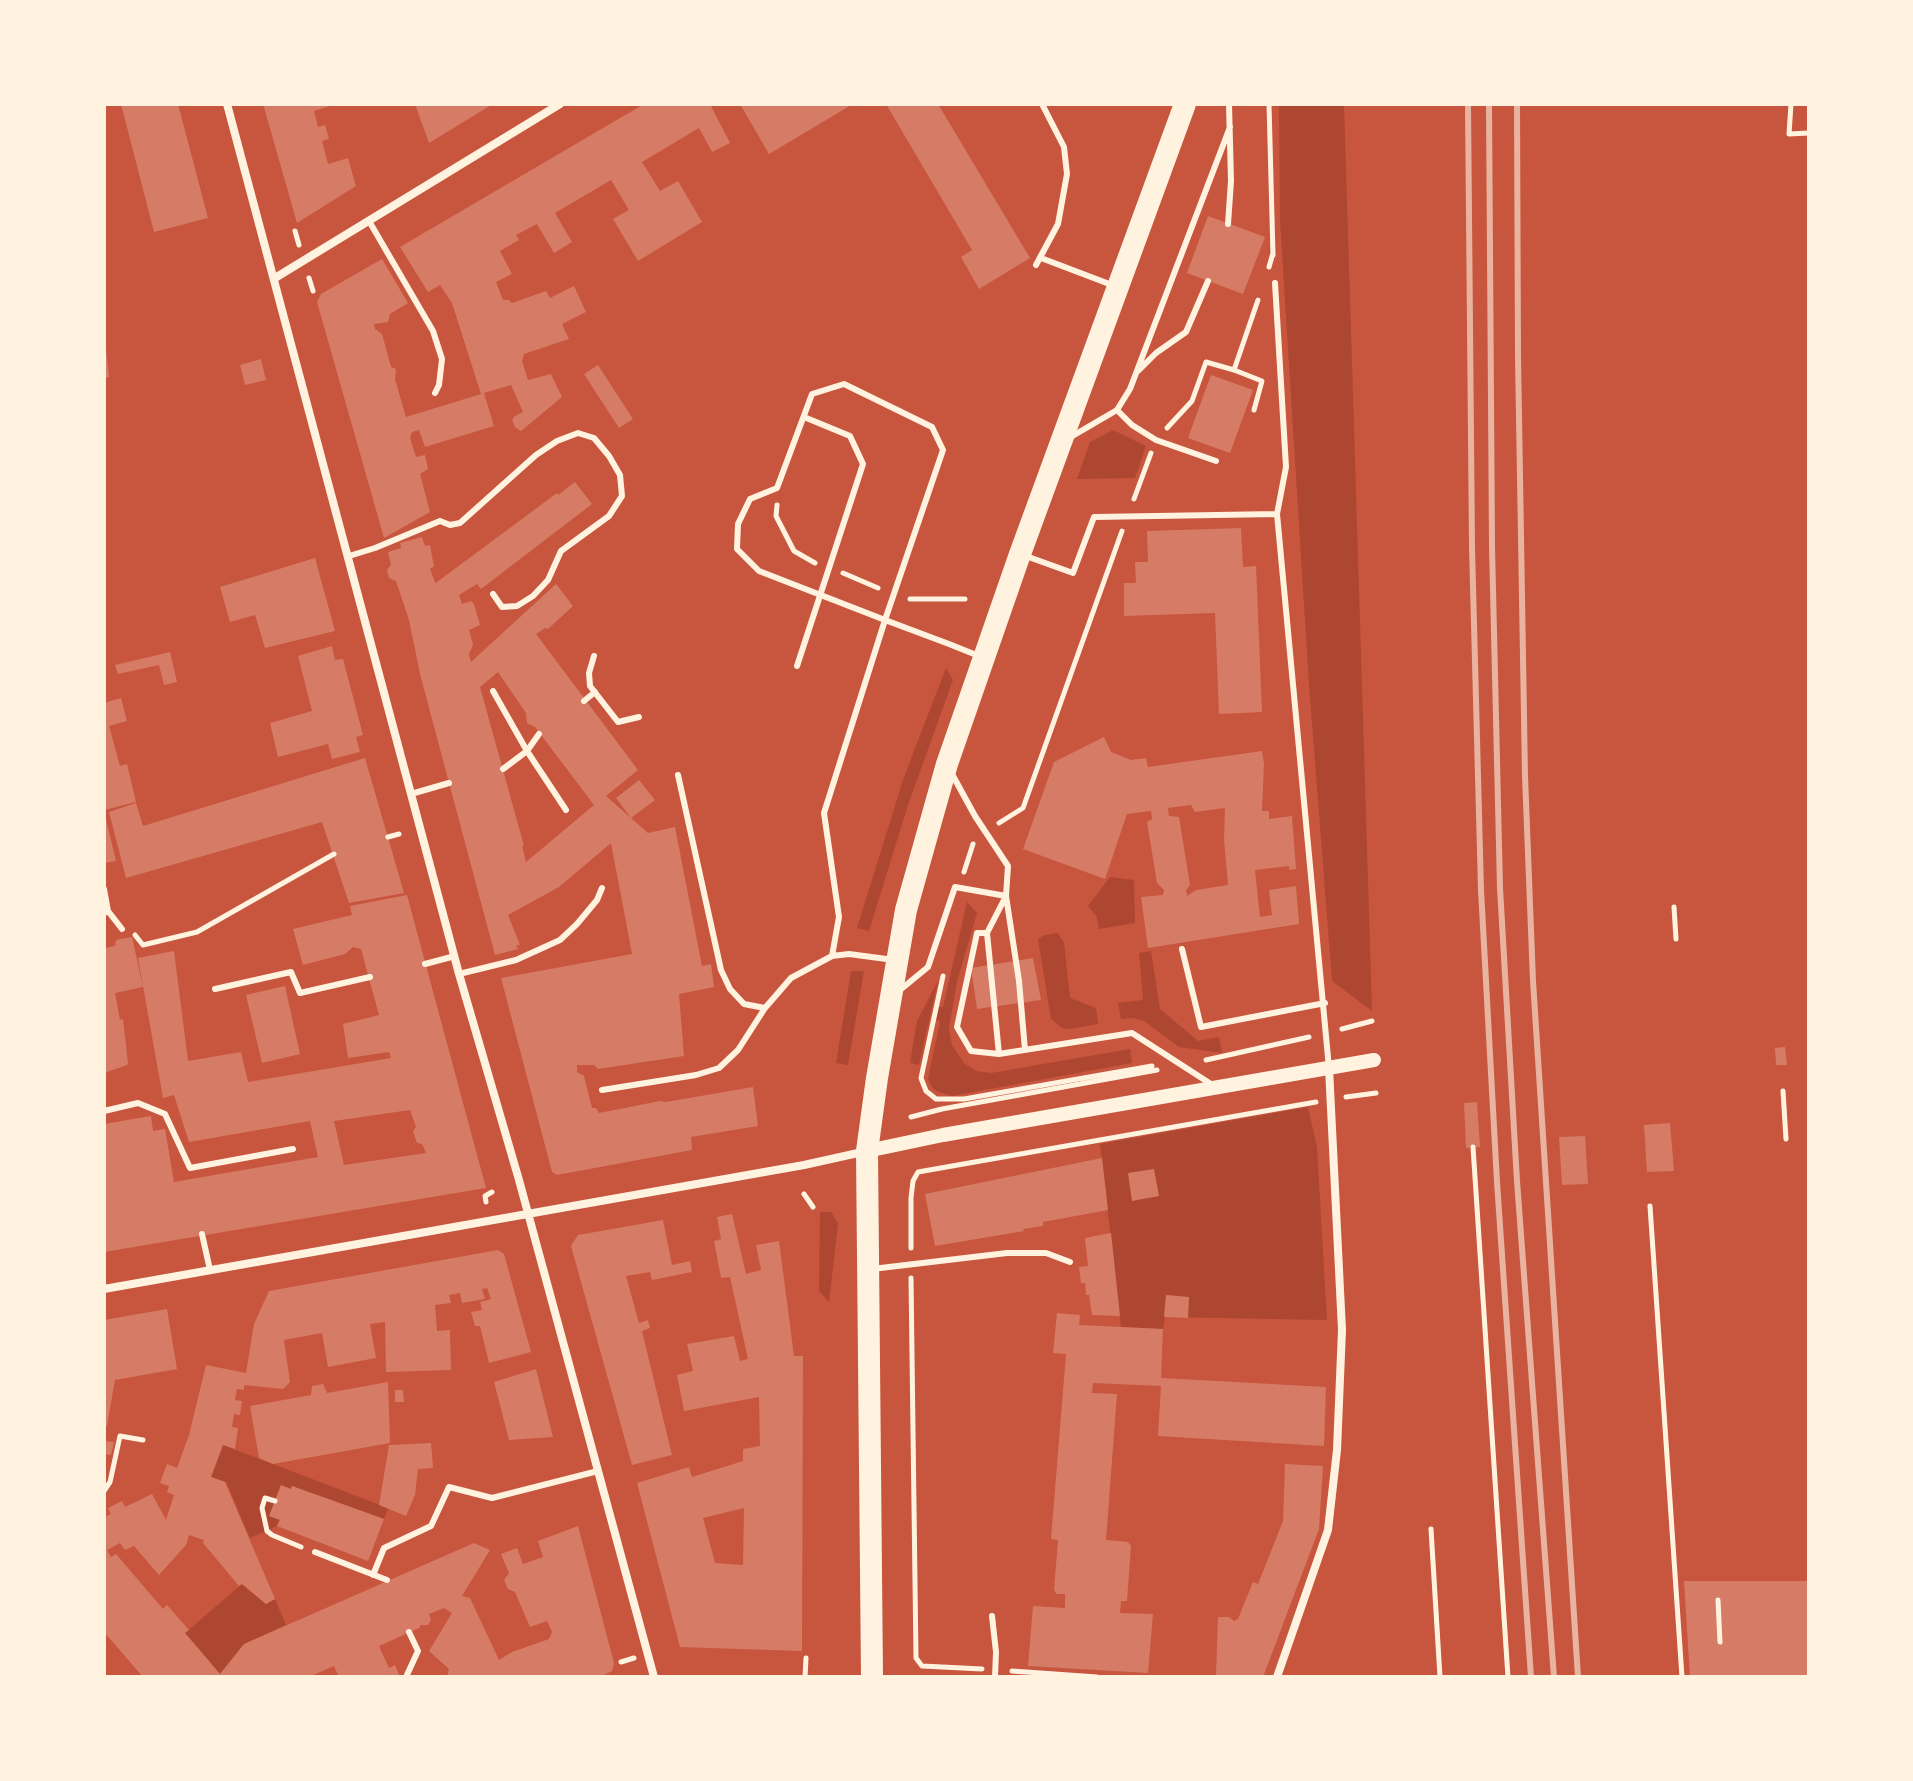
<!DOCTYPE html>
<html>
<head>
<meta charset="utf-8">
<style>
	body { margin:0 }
	#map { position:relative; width:1913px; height:1781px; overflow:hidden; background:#c8553d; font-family:Manrope,sans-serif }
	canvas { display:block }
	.frame { position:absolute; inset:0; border:106px solid #fff3e0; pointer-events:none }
</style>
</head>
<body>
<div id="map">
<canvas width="1913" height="1781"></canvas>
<div class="frame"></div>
</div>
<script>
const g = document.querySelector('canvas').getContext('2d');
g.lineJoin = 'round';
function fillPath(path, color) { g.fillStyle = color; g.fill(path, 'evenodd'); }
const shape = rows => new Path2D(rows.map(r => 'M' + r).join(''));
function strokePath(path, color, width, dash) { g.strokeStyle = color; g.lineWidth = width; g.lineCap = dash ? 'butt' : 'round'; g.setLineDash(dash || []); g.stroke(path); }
fillPath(shape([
	[1279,104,1344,104,1372,1011,1332,981,1309,684,1280,221],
	[1113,430,1146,446,1135,478,1077,479,1090,442],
	[946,668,953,680,908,805,869,931,857,928,904,777],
	[1110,877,1134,880,1135,923,1099,929,1097,917,1088,906],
	[967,902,977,913,957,982,949,1028,952,1045,964,1063,976,1071,991,1073,1130,1049,1132,1063,952,1096,936,1091,932,1087,928,1079,940,1022,936,1020,938,1007,943,1007],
	[1058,933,1064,943,1070,998,1096,1008,1098,1024,1069,1029,1062,1028,1051,1019,1038,939,1044,935],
	[1151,951,1160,1009,1198,1041,1219,1037,1222,1053,1179,1047,1144,1021,1133,1018,1121,1019,1118,1003,1143,1000,1139,953],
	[851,971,864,971,848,1065,836,1063],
	[938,981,919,1065,910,1063,917,1021],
	[1308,1107,1317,1147,1327,1320,1165,1317,1163,1329,1121,1327,1100,1144],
	[820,1212,831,1212,838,1224,829,1302,819,1291],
	[223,1445,388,1508,384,1519,292,1486,277,1526,250,1538,226,1482,211,1477],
	[242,1584,266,1604,275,1599,286,1625,244,1644,220,1674,185,1633]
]), '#ae4732');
fillPath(shape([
	[121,104,178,104,208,218,154,232],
	[263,104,336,104,314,111,318,127,325,125,329,139,322,141,328,164,348,158,356,186,297,223],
	[415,104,493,104,429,143],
	[644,104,710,104,730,143,712,152,699,128,642,162,660,191,678,181,702,222,638,261,613,219,629,210,611,180,555,213,572,242,554,253,537,224,516,235,519,240,500,251,512,274,496,282,503,300,509,300,512,303,546,291,550,298,574,286,586,312,562,324,569,339,524,354,522,361,528,380,551,374,562,397,521,431,515,427,512,420,515,416,523,412,511,385,484,393,494,426,425,447,419,430,412,432,410,438,416,457,425,455,428,469,420,474,430,512,384,538,317,302,321,294,382,259,408,303,390,314,388,322,374,324,375,329,382,334,391,367,396,369,395,379,406,417,481,394,452,303,440,285,428,292,400,247],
	[740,104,853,104,769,154],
	[886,104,938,104,1030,258,979,289,961,257,972,250],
	[1208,216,1265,237,1243,294,1187,273],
	[104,348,106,348,109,377,104,378],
	[261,359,266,380,245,385,240,365],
	[598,365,633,419,619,428,584,374],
	[1211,375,1253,390,1230,453,1188,438],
	[575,482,592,504,481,589,477,584,459,595,462,604,471,601,474,604,480,625,469,630,473,645,469,654,471,662,556,584,573,606,548,629,545,628,536,634,638,770,606,796,631,818,616,798,639,780,655,800,631,818,648,833,675,827,702,966,711,964,714,987,679,994,684,1056,598,1069,594,1065,577,1065,577,1072,584,1076,592,1108,596,1108,599,1113,660,1101,666,1102,753,1087,758,1126,691,1137,692,1150,557,1175,552,1172,501,978,632,954,611,843,559,887,508,915,520,945,516,945,518,949,495,955,420,674,409,620,396,581,389,578,387,570,391,565,388,552,401,548,400,543,422,537,425,546,430,545,434,567,430,568,435,583,437,582,557,493,558,495],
	[498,672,526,713,527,723,535,727,594,805,526,862,522,846,524,846,480,687],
	[1241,528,1243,567,1256,566,1262,712,1219,714,1215,613,1124,616,1124,583,1136,583,1135,562,1148,562,1147,531],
	[315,558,335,631,265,648,255,615,230,622,220,587],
	[332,646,335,660,343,659,363,735,356,737,360,752,332,759,328,744,278,757,270,723,312,711,298,656],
	[170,652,177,682,164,685,159,665,118,674,115,665],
	[121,698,127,721,109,726,120,766,127,764,136,802,104,810,104,703],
	[1104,737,1111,752,1131,760,1146,758,1148,767,1262,751,1264,764,1262,811,1269,811,1269,819,1292,816,1296,869,1289,870,1289,866,1255,870,1260,917,1272,915,1269,890,1296,886,1299,924,1148,948,1141,897,1163,895,1164,890,1157,883,1147,822,1152,819,1151,811,1127,814,1105,879,1023,849,1054,762],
	[1191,805,1195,812,1225,808,1224,839,1228,885,1196,890,1187,896,1186,890,1190,885,1179,817,1169,816,1168,808],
	[365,758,404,893,349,903,322,822,126,878,109,812,136,803,143,826],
	[104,811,116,861,104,863],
	[407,895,486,1188,104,1252,104,1124,151,1116,153,1131,165,1129,174,1182,318,1157,310,1121,189,1142,174,1095,163,1098,138,958,174,951,188,1061,241,1052,248,1082,391,1058,389,1052,348,1058,343,1024,379,1015,361,949,353,947,345,954,303,965,293,929,352,915,350,906],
	[410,1110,416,1127,413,1131,417,1143,422,1144,426,1153,344,1165,334,1121],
	[132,937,143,987,115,993,120,1020,123,1019,128,1063,127,1065,104,1073,104,948,115,946,116,940],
	[1033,958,1041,1000,977,1009,971,968],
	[285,986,300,1054,262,1063,246,995],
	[1785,1047,1787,1065,1776,1065,1775,1048],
	[1477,1102,1480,1147,1466,1148,1464,1103],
	[1670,1123,1674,1171,1647,1172,1644,1125],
	[1585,1136,1588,1184,1562,1185,1559,1137],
	[1102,1158,1108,1210,1043,1222,1043,1226,1023,1229,1024,1231,935,1246,925,1194],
	[1154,1169,1159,1196,1132,1201,1128,1173],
	[732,1214,746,1274,761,1270,756,1245,779,1241,794,1356,803,1356,802,1651,680,1647,637,1483,689,1467,692,1477,743,1461,743,1449,760,1446,759,1397,684,1411,677,1375,693,1371,687,1344,734,1336,740,1361,748,1359,730,1277,721,1278,714,1241,721,1239,717,1217],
	[744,1508,743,1565,715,1563,703,1518],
	[663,1220,672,1265,690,1261,692,1272,652,1280,650,1272,626,1276,639,1323,648,1320,650,1328,642,1331,672,1455,632,1465,571,1246,578,1235],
	[1111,1233,1120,1316,1092,1315,1089,1295,1086,1295,1085,1283,1081,1283,1079,1267,1088,1266,1085,1238],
	[498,1250,504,1254,531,1352,489,1363,480,1326,475,1326,471,1312,482,1310,480,1302,491,1299,487,1288,482,1289,485,1299,462,1303,460,1293,449,1295,451,1303,435,1305,437,1331,450,1330,451,1370,386,1372,385,1322,370,1324,376,1358,328,1367,322,1333,284,1340,290,1382,283,1389,244,1385,244,1390,237,1389,235,1400,242,1401,240,1415,234,1414,232,1427,238,1428,235,1449,223,1445,211,1477,225,1482,275,1599,266,1604,242,1584,239,1586,203,1543,204,1540,189,1535,186,1545,159,1575,134,1546,125,1550,120,1543,107,1550,111,1557,116,1554,163,1609,167,1605,189,1630,185,1633,220,1674,244,1644,474,1543,490,1550,462,1596,470,1598,499,1660,512,1652,549,1639,552,1632,547,1621,530,1627,515,1592,508,1589,504,1580,509,1573,501,1554,517,1548,523,1564,543,1557,538,1541,578,1526,614,1663,612,1671,600,1677,447,1677,449,1669,429,1651,452,1613,444,1608,429,1614,431,1620,428,1625,421,1625,419,1628,379,1646,389,1668,395,1665,400,1677,339,1677,334,1666,309,1677,143,1677,104,1632,104,1517,111,1514,108,1508,122,1501,125,1507,152,1494,166,1520,174,1495,167,1492,169,1486,160,1483,167,1464,177,1468,189,1435,206,1365,246,1373,254,1324,269,1291],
	[1166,1295,1189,1297,1188,1318,1164,1317],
	[167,1309,177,1369,115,1380,107,1426,104,1426,104,1320],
	[1057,1313,1080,1315,1079,1325,1163,1329,1161,1378,1326,1387,1324,1446,1158,1436,1161,1386,1093,1383,1092,1393,1117,1394,1106,1540,1128,1542,1131,1546,1127,1601,1121,1601,1120,1613,1153,1614,1148,1673,1028,1666,1033,1606,1065,1608,1065,1594,1057,1594,1054,1590,1058,1540,1051,1539,1066,1354,1053,1353],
	[536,1369,553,1437,509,1440,494,1382],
	[388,1382,390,1443,273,1464,259,1458,250,1406,311,1395,312,1386,323,1384,327,1393],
	[395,1390,403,1390,404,1402,395,1402],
	[104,1441,114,1442,111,1455,104,1454],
	[431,1443,433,1468,418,1469,415,1495,406,1516,379,1505,389,1445],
	[1285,1464,1323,1466,1319,1529,1263,1677,1216,1675,1218,1617,1229,1617,1234,1621,1238,1619,1253,1582,1258,1584,1283,1521],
	[281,1485,291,1489,292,1486,384,1519,368,1561,277,1526,280,1520,269,1516],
	[1684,1581,1809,1581,1809,1677,1690,1677]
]), '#d67c66');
strokePath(shape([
	[1269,104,1273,255],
	[1791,104,1789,134,1809,133],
	[295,231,299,245],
	[1269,267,1273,253],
	[309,278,313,291],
	[1234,370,1262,381,1254,410],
	[1167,428,1192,401,1206,362,1234,370,1258,300],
	[1134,499,1151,453],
	[777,505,776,516,794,551,815,563],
	[843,573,878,588],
	[910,599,965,599],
	[999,823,1023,808,1122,531],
	[388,837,399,834],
	[964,872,973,844],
	[1674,907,1676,939],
	[135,935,143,945,197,932,334,854],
	[943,976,921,1078,926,1091,936,1099,964,1099,1152,1066],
	[1342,1029,1372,1021],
	[1206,1060,1309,1037],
	[1783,1091,1786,1139],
	[1346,1097,1376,1093],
	[911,1117,942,1109,1157,1070],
	[1473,1147,1508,1677],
	[804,1194,813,1207],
	[486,1202,485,1196,492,1192],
	[1650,1206,1682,1677],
	[911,1248,911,1198,913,1181,918,1172,1316,1102],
	[911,1278,916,1658,922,1666,982,1669],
	[104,1491,110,1482,120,1436,143,1440],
	[275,1501,265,1498,262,1508,267,1531,272,1535,301,1547],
	[1431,1529,1440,1677],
	[1718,1600,1720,1642],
	[621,1662,634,1658],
	[1012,1671,1097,1677],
	[805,1677,806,1658]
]), '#fff3e0', 5);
strokePath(shape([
	[369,221,433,331,442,359,439,385,435,393],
	[1228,224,1231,181,1229,104],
	[1041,258,1112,285],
	[1036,265,1058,224,1067,174,1064,147,1042,104],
	[1275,283,1286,467,1277,514,1329,1068],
	[1138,371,1156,353,1186,332,1208,281],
	[1117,410,1132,425,1156,440,1216,461],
	[1069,438,1117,410,1130,389,1230,127],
	[1023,555,1073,573,1094,517,1277,514],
	[349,556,375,548,440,521,450,525,460,523,536,455,557,441,578,433,594,438,609,456,620,475,622,496,609,516,561,551,548,580,533,596,517,606,502,607,493,594],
	[594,656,589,673,590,686,618,722,639,717],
	[797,666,863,464,850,436,804,417],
	[493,691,527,751,539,734],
	[584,701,595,692],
	[503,769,527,751,566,810],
	[952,774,975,816,1008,866,1006,896,1019,981,1025,1050],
	[678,775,721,970,730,989,744,1004,765,1008],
	[411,794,449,783],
	[104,889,108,911],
	[104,913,108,911,122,929],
	[987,933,977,933,957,1027,971,1051,999,1054,1132,1033,1214,1086],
	[1182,949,1201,1027,1325,1003],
	[832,956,839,917,824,813,885,620,943,450,932,427,844,384,812,394,777,488,750,499,738,524,737,549,759,571,885,620,949,644,979,656],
	[425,964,455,956],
	[459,974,516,960,560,940,577,924,597,900,602,888],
	[215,989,291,972,300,993,370,977],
	[900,990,928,967,955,887,1006,896],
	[999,1054,987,933,1006,896],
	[602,1090,696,1075,719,1068,738,1050,765,1008,791,978,832,956,849,954,894,960],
	[104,1111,138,1103,165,1114,190,1168,293,1149],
	[202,1234,210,1270],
	[872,1269,1007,1253,1046,1253,1070,1262],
	[315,1552,387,1580],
	[373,1575,384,1548,431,1526,449,1487,492,1498,598,1471],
	[992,1616,996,1652,995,1677],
	[406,1677,418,1651,409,1632]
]), '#fff3e0', 6);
strokePath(shape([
	[227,104,459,974,519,1180,654,1677],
	[275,278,560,104],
	[104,1289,804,1165,867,1151],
	[1277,1677,1328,1530,1337,1450,1342,1330,1329,1068]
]), '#fff3e0', 8);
strokePath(shape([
	[867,1151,943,1135,1374,1060]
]), '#fff3e0', 14);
strokePath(shape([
	[872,1677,867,1151,877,1078,906,910,947,764,1020,554,1185,104]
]), '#fff3e0', 22);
strokePath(shape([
	[1468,104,1472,548,1481,890,1497,1182,1531,1677],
	[1489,104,1492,547,1500,888,1517,1181,1554,1677],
	[1517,104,1518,357,1525,776,1533,981,1578,1677]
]), '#e9b49f', 6);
</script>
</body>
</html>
